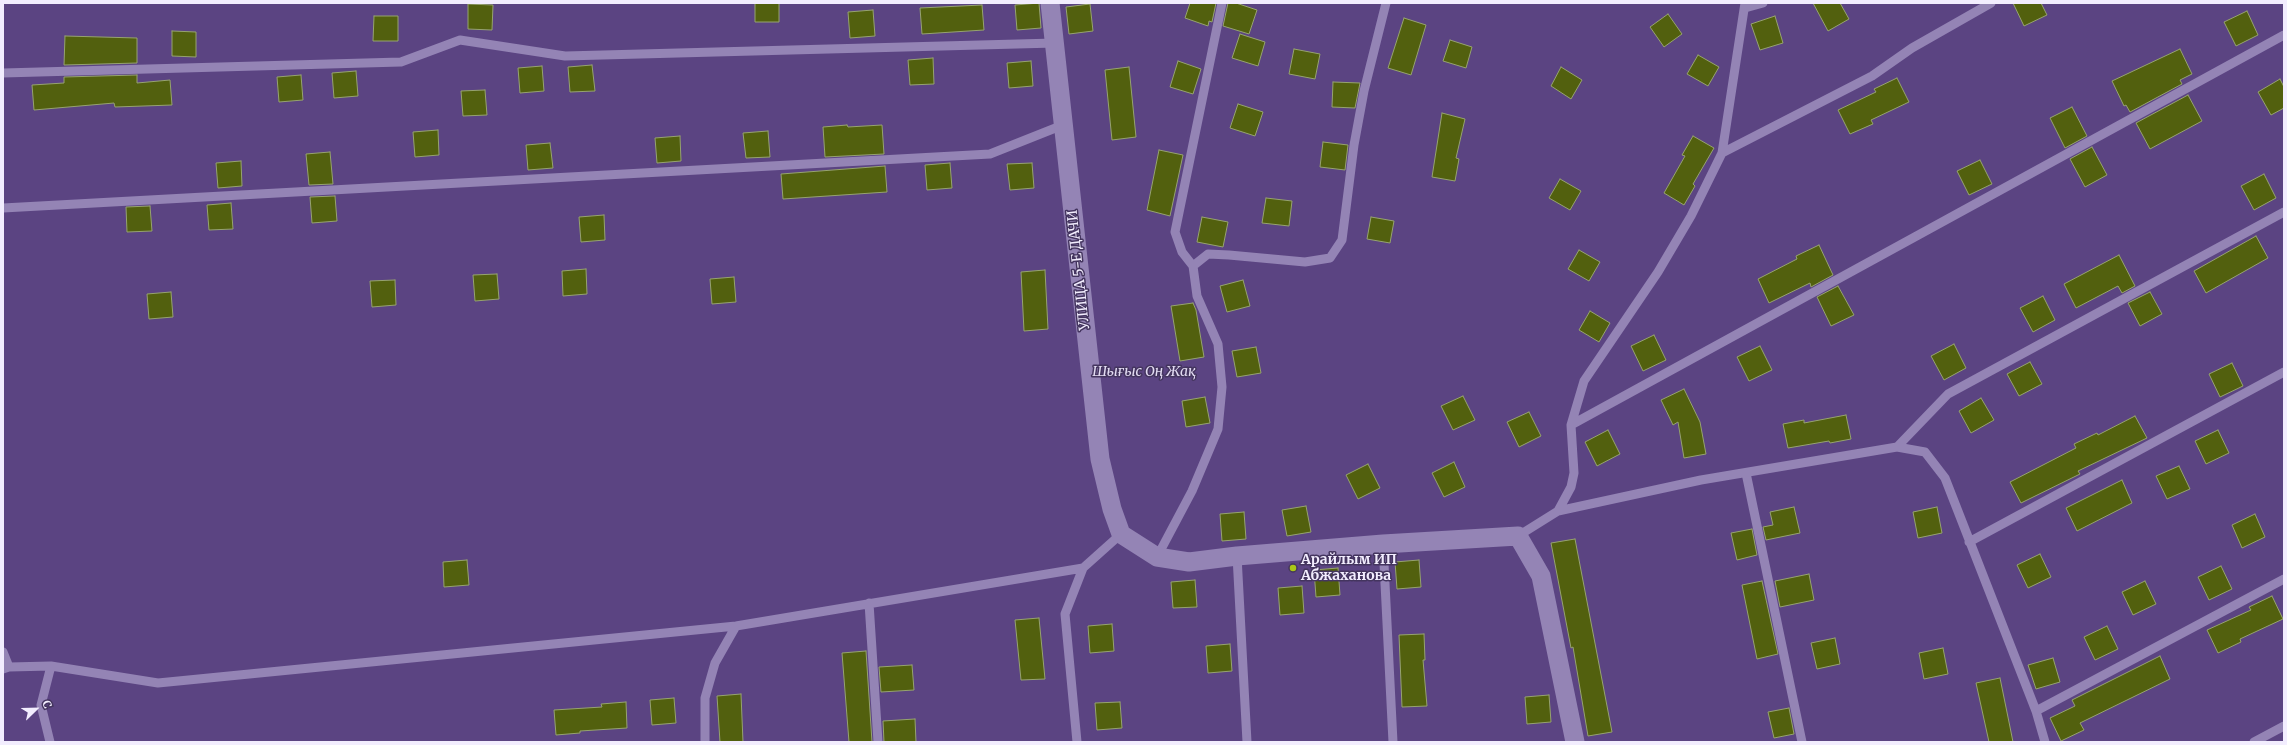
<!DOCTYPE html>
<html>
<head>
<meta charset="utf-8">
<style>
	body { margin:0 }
	#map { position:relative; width:2287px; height:745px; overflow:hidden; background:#44355f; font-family:Merriweather,serif }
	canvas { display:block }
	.frame { position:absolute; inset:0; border:4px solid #f2edfe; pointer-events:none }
	.north { position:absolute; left:16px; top:689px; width:40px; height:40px; -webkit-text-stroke:3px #44355f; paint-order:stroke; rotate:67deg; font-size:11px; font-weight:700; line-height:16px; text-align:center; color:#f2edfe }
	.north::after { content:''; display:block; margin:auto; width:14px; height:18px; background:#f2edfe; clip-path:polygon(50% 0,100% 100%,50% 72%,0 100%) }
</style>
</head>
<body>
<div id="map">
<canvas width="2287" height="745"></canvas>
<div class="frame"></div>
<div class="north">С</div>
</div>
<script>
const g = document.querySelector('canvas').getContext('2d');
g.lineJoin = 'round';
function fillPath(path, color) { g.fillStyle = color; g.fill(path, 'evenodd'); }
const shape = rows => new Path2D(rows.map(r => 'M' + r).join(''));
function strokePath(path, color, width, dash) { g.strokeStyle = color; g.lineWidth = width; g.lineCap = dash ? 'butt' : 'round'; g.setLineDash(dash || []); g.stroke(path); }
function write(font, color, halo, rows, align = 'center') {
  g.font = font + ' Merriweather,serif'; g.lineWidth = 3; g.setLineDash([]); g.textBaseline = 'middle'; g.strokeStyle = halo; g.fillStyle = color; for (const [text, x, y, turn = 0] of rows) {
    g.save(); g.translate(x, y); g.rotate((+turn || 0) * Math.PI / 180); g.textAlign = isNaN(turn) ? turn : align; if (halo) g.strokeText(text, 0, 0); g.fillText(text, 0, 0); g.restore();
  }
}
fillPath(shape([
	[3,3,2284,3,2284,742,3,742]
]), '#5b4482');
const building = shape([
	[755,3,779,3,779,22,755,22,755,3],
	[1039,3,1041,28,1017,30,1015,5,1039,3],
	[1190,3,1216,3,1212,22,1209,21,1208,26,1185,18,1190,3],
	[1228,3,1236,3,1257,10,1249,34,1223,26,1228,3],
	[1813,3,1840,3,1849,19,1828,31,1813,3],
	[2013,3,2041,3,2047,15,2024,26,2013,3],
	[468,4,493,5,492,30,468,29,468,4],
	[1090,4,1093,31,1069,34,1066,7,1090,4],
	[982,5,984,30,922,34,920,8,982,5],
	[873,10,875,36,850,38,848,12,873,10],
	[2247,11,2258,35,2236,46,2224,22,2247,11],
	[1668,14,1682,34,1664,47,1650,27,1668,14],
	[374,16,398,16,398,41,373,41,374,16],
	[1775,16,1783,43,1760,50,1751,24,1775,16],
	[1404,18,1426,25,1411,75,1388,68,1404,18],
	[172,31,196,32,196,57,172,56,172,31],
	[1240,34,1265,42,1258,66,1232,58,1240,34],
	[65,36,137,38,137,63,64,65,65,36],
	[1450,40,1472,47,1466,68,1443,61,1450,40],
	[1294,49,1320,54,1315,79,1289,74,1294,49],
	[2180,49,2192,74,2180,80,2182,84,2130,112,2126,105,2124,106,2112,81,2180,49],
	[1698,55,1719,67,1708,86,1687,74,1698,55],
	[933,58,934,84,910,85,908,60,933,58],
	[1031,61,1033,86,1009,88,1007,63,1031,61],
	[1178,61,1201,69,1193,94,1170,87,1178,61],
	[592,65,595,91,570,92,568,67,592,65],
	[542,66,544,91,520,93,518,68,542,66],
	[1129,67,1136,137,1112,140,1105,70,1129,67],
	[1561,67,1582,80,1571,99,1551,86,1561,67],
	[356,71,358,96,334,98,332,73,356,71],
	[137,75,137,83,170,80,172,105,115,107,114,103,34,110,32,85,64,83,64,77,137,75],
	[301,75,303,100,279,102,277,77,301,75],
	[1897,78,1909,102,1871,120,1873,124,1850,134,1838,110,1876,92,1874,89,1897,78],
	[2280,79,2284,87,2284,108,2271,115,2258,92,2280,79],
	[1333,82,1360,83,1355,108,1332,107,1333,82],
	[485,90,487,115,463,116,461,91,485,90],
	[2188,95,2202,121,2150,149,2136,123,2188,95],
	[1238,104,1263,112,1255,136,1230,128,1238,104],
	[2072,107,2087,136,2065,148,2050,118,2072,107],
	[1442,113,1465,119,1456,158,1459,159,1455,181,1432,177,1442,113],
	[847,125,848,127,882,125,884,154,825,157,823,127,847,125],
	[438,130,439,155,415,157,413,132,438,130],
	[768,131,770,157,746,158,743,133,768,131],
	[680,136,681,161,657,163,655,138,680,136],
	[1693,136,1714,148,1693,184,1695,186,1684,205,1664,193,1685,156,1682,155,1693,136],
	[1323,142,1348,145,1345,170,1320,167,1323,142],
	[550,143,553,168,528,170,526,145,550,143],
	[2092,147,2107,175,2085,187,2070,159,2092,147],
	[1159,150,1183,155,1170,216,1147,210,1159,150],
	[330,152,333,184,309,185,306,154,330,152],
	[1980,160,1992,184,1969,195,1957,171,1980,160],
	[241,161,242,186,218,188,216,163,241,161],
	[950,163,952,188,927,190,925,165,950,163],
	[1032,163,1034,188,1010,190,1007,164,1032,163],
	[885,166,887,192,783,199,781,174,885,166],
	[2264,174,2276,198,2254,210,2241,186,2264,174],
	[1560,179,1581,191,1570,210,1549,198,1560,179],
	[335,196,337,221,312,223,310,197,335,196],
	[1266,198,1292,201,1289,226,1262,223,1266,198],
	[231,203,233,229,209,230,207,205,231,203],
	[150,206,152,231,127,232,126,207,150,206],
	[604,215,605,240,581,242,579,217,604,215],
	[1202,217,1228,222,1223,247,1197,242,1202,217],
	[1371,217,1394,221,1390,243,1367,239,1371,217],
	[2256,236,2268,258,2206,293,2194,271,2256,236],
	[1819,245,1833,275,1811,287,1810,283,1769,303,1758,279,1797,259,1796,256,1819,245],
	[1579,250,1600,262,1589,281,1568,269,1579,250],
	[2119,255,2135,286,2122,293,2118,286,2076,308,2064,284,2119,255],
	[586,269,587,294,563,296,562,271,586,269],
	[1045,270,1048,329,1024,331,1021,272,1045,270],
	[497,274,499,299,475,301,473,275,497,274],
	[734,277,736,302,712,304,710,279,734,277],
	[395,280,396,305,372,307,370,281,395,280],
	[1243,280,1250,306,1227,312,1220,286,1243,280],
	[1838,286,1854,315,1831,326,1817,297,1838,286],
	[171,292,173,317,149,319,147,294,171,292],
	[2150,292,2162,314,2140,326,2128,303,2150,292],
	[2043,296,2055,320,2033,332,2020,308,2043,296],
	[1193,303,1196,310,1204,357,1180,361,1171,306,1193,303],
	[1590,311,1610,323,1599,342,1579,330,1590,311],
	[1654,335,1666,360,1643,371,1631,346,1654,335],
	[1954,344,1966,368,1944,380,1931,356,1954,344],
	[1760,346,1772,370,1749,381,1737,357,1760,346],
	[1256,347,1261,373,1237,377,1232,351,1256,347],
	[2030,362,2042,384,2019,396,2007,374,2030,362],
	[2232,363,2243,386,2220,397,2209,374,2232,363],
	[1684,389,1700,422,1706,454,1684,458,1678,422,1673,425,1661,400,1684,389],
	[1463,396,1475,420,1453,430,1441,406,1463,396],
	[1205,397,1210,423,1186,427,1182,401,1205,397],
	[1981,398,1994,420,1971,433,1959,411,1981,398],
	[1529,412,1541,436,1519,447,1507,422,1529,412],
	[1846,415,1851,439,1830,443,1829,441,1788,448,1783,424,1804,420,1804,423,1846,415],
	[2135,416,2147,438,2078,471,2080,474,2021,503,2010,482,2076,448,2074,444,2097,433,2098,435,2135,416],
	[1608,430,1620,454,1597,466,1585,442,1608,430],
	[2218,430,2229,453,2206,464,2195,441,2218,430],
	[1454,462,1465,487,1444,497,1432,473,1454,462],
	[1368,464,1380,488,1358,499,1346,475,1368,464],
	[2179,466,2190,489,2167,499,2156,476,2179,466],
	[2122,480,2132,503,2077,531,2066,508,2122,480],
	[1306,506,1311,532,1287,536,1282,510,1306,506],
	[1794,507,1800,533,1766,540,1763,527,1773,525,1770,512,1794,507],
	[1937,507,1942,533,1918,538,1913,512,1937,507],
	[1244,512,1246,539,1222,541,1220,514,1244,512],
	[2255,514,2265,537,2242,548,2232,525,2255,514],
	[1752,529,1757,555,1737,560,1731,533,1752,529],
	[1575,539,1612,732,1588,736,1573,647,1571,648,1551,543,1575,539],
	[2040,554,2051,577,2028,588,2017,565,2040,554],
	[467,560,469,585,444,587,443,562,467,560],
	[1419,560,1421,587,1397,589,1395,562,1419,560],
	[2221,566,2232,589,2209,600,2198,577,2221,566],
	[1338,568,1340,595,1316,597,1314,570,1338,568],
	[1809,574,1814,600,1780,607,1775,581,1809,574],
	[1195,580,1197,607,1173,608,1171,582,1195,580],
	[1762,581,1778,654,1757,659,1742,585,1762,581],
	[2145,581,2156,604,2133,615,2122,592,2145,581],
	[1302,586,1304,613,1280,615,1278,588,1302,586],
	[2272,596,2283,619,2240,639,2241,642,2218,653,2207,630,2251,610,2249,607,2272,596],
	[1039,618,1045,679,1021,680,1015,620,1039,618],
	[1112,624,1114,651,1090,653,1088,626,1112,624],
	[2107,626,2118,649,2095,660,2084,637,2107,626],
	[1424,634,1425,660,1423,660,1427,706,1402,707,1399,635,1424,634],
	[1835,638,1840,664,1817,669,1811,643,1835,638],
	[1230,644,1232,671,1208,673,1206,646,1230,644],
	[1943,648,1948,674,1924,679,1919,653,1943,648],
	[866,651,872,742,849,742,842,653,866,651],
	[2160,656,2170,679,2080,723,2084,730,2061,741,2050,718,2075,706,2072,700,2160,656],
	[2053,658,2060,682,2036,689,2028,665,2053,658],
	[912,665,914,690,881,692,879,667,912,665],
	[2000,678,2010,727,2013,742,1989,742,1976,683,2000,678],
	[741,694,743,742,720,742,717,696,741,694],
	[1549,695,1551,722,1527,724,1525,697,1549,695],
	[674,698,676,723,652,725,650,700,674,698],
	[626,702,627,728,580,731,580,733,556,735,554,710,602,707,601,704,626,702],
	[1120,702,1122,728,1097,730,1095,703,1120,702],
	[1789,708,1794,734,1774,738,1768,712,1789,708],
	[915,719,916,742,884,742,883,721,915,719]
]);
fillPath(building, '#52600e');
strokePath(building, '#96a36f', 1);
strokePath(shape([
	[1745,8,1763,3],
	[3,73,401,62,460,40,565,56,1055,43],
	[1722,153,1872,76,1912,48,1991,3],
	[3,208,990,154,1063,125],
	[1193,266,1182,252,1175,232,1222,3],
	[1571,425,2284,35],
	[1897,447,1948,394,2284,212],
	[1746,473,1802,742],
	[1558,511,1571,487,1574,473,1571,425,1584,381,1658,272,1691,216,1722,153,1745,3],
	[1518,536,1558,511,1701,480,1897,447,1925,452,1945,478,2036,711,2045,742],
	[1969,542,2284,372],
	[1383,544,1393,742],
	[1237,556,1247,742],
	[1157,557,1192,491,1218,429,1222,387,1218,344,1197,296,1193,266,1208,254,1229,255,1305,262,1330,258,1342,240,1354,145,1364,91,1386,3],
	[1083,568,1121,534],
	[869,603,878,742],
	[3,652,9,667],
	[3,669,9,667,51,666,158,683,736,626,1083,568,1065,614,1077,742],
	[2036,711,2284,579],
	[50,742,41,705,51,666],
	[705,742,705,698,715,663,736,626],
	[2254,742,2284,726]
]), '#9484b5', 9);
strokePath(shape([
	[1050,3,1100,459,1112,509,1121,534,1157,557,1189,562,1237,556,1383,544,1518,536,1541,576,1575,742]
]), '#9484b5', 19);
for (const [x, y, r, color] of [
	[1293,568,4,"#aac717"]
]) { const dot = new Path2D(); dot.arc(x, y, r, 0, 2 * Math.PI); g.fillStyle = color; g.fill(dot); strokePath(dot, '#44355f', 1.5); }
write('14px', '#f2edfe', '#44355f', [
	["УЛИЦА 5-Е ДАЧИ",1079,270,-96]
]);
write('italic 14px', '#e3dcf3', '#44355f', [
	["Шығыс Оң Жақ",1144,372]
]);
write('bold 14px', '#f2edfe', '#44355f', [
	["Арайлым ИП",1301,560],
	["Абжаханова",1301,576]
], 'left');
</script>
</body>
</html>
